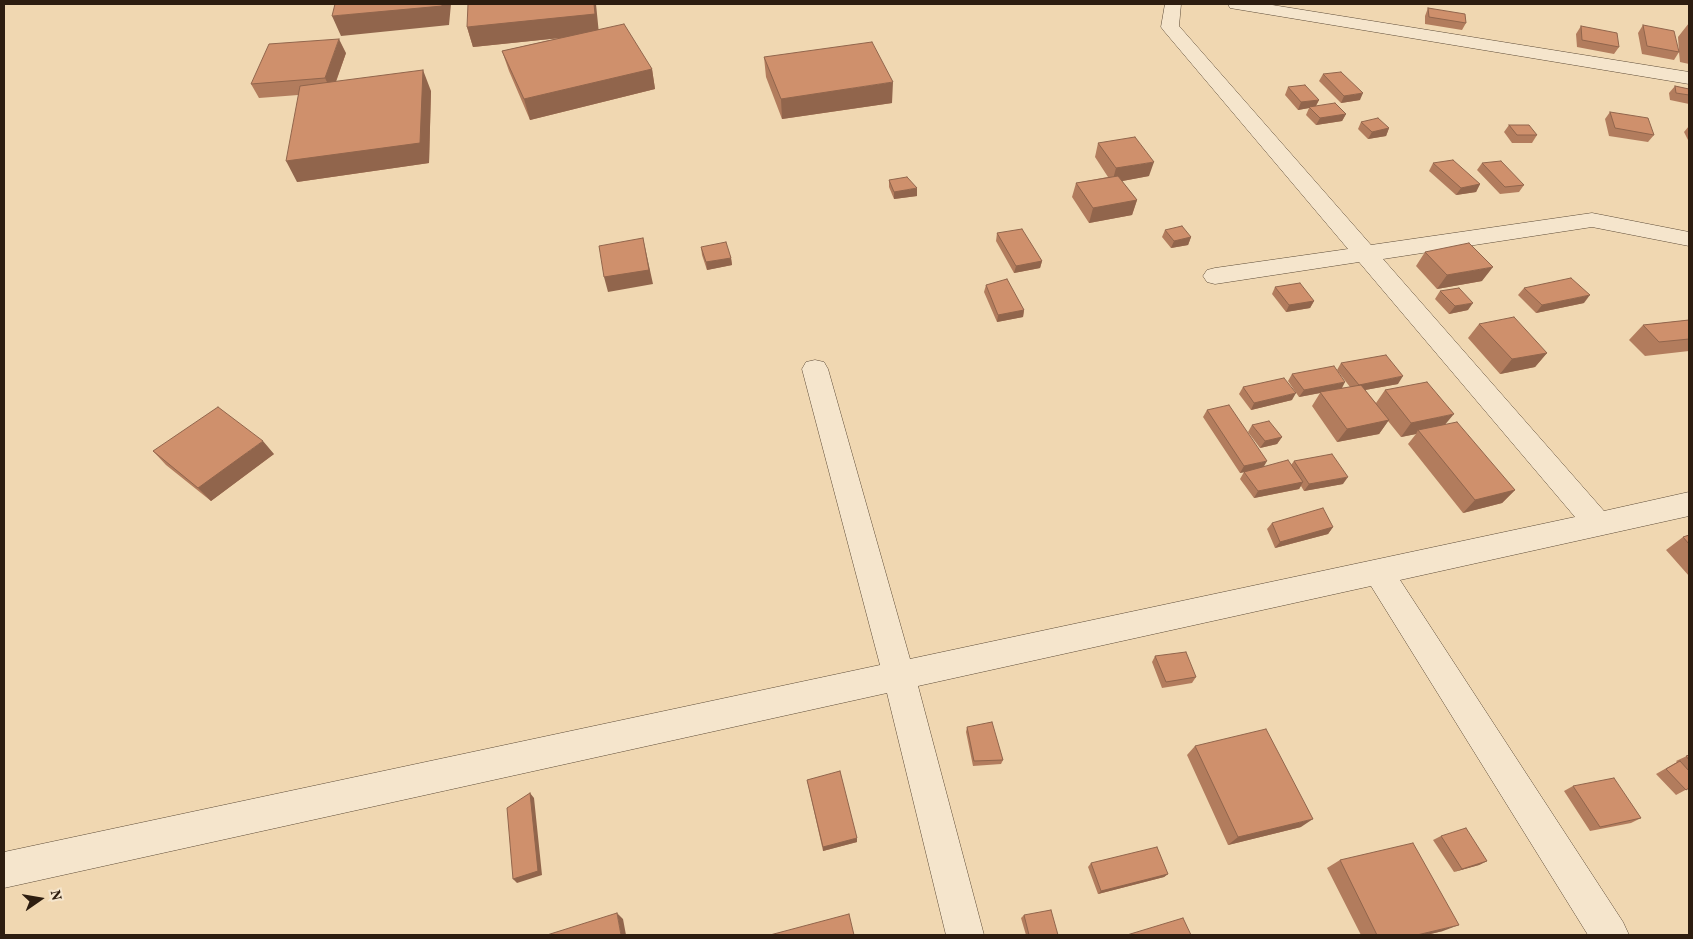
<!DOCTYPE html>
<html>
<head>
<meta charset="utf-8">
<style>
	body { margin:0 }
	#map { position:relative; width:1693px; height:939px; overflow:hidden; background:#f0d7b1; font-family:Vollkorn,serif }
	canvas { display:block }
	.frame { position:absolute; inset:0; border:5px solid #2d1d10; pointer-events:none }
	.north { position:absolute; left:15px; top:874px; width:50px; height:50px; -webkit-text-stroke:4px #f5e5cc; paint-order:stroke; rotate:77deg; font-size:14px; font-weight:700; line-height:20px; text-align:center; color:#2d1d10 }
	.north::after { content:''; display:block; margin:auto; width:18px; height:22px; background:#2d1d10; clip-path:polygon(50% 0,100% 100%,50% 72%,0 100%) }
</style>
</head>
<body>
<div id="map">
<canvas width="1693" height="939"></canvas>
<div class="frame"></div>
<div class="north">N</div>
</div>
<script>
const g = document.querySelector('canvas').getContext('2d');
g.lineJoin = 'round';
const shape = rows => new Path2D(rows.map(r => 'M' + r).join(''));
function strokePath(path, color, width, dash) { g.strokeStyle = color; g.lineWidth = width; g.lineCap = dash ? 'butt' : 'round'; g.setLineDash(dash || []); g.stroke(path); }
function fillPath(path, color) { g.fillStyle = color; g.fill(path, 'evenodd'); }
const minor = shape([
	[1165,4,1181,4,1179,26,1371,245,1592,213,1689,232,1689,246,1592,227,1383,259,1604,511,1689,492,1689,516,1400,580,1623,922,1629,935,1588,935,1371,586,918,686,984,935,946,935,887,693,4,888,4,852,880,665,802,369,806,362,815,360,824,362,828,369,910,659,1575,517,1359,262,1215,284,1207,282,1203,276,1207,270,1215,268,1348,249,1164,31,1161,27,1165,4],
	[1228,4,1266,4,1689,72,1689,84,1236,9,1230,8,1228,4]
]);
strokePath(minor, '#5e4c38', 1);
fillPath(minor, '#f5e5cc');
fillPath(shape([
	[1428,8,1466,23,1462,30,1425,24,1425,16],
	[1689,23,1689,64,1680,62,1679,52,1674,60,1642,54,1638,33,1643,25,1679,52,1678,37],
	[1581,26,1619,47,1614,54,1577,47,1576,34],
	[467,27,599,29,652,69,655,89,530,120,509,71,502,51,559,38,473,47],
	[346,53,336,82,431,91,429,163,297,182,298,95,259,98,251,84],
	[764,57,892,103,782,119,766,77],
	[1323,74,1360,100,1341,103,1319,81],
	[1675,86,1689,89,1689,104,1670,100,1669,93],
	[1288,87,1319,100,1316,106,1346,114,1342,121,1316,125,1306,115,1309,108,1298,110,1285,95],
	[1610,112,1654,135,1648,142,1609,136,1605,119],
	[1361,122,1389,128,1386,136,1368,139,1358,129],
	[1509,125,1537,135,1532,143,1512,143,1504,132],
	[1689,126,1689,140,1688,140,1684,132],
	[1098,143,1149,176,1122,181,1137,200,1132,215,1089,223,1072,197,1076,183,1108,177,1095,157],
	[1433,163,1480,184,1476,192,1456,195,1429,171],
	[1482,163,1524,185,1519,192,1500,194,1477,170],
	[889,180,917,196,894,199,889,187],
	[1165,230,1191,237,1188,245,1171,248,1162,237],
	[997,233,1042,261,1040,268,1014,273,996,241],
	[701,247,731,258,732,265,707,270,702,255],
	[1425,252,1482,281,1437,289,1416,266],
	[986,285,1024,310,1023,317,997,322,984,292],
	[1275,287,1314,301,1310,308,1286,312,1272,294],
	[1524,288,1584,303,1536,313,1518,295],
	[1440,291,1468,310,1449,314,1435,299],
	[1689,320,1689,351,1645,356,1629,340,1643,325],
	[1479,324,1547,353,1535,367,1500,374,1468,338],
	[1341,363,1398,384,1365,390,1376,403,1385,390,1445,424,1515,490,1502,503,1463,513,1408,444,1416,434,1401,437,1388,421,1379,434,1337,442,1312,406,1320,393,1299,397,1288,381,1292,374,1342,388,1350,387,1337,370],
	[1243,387,1292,400,1251,410,1239,394],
	[1207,410,1263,467,1291,465,1294,461,1343,484,1304,491,1301,486,1299,489,1254,498,1240,479,1244,472,1240,473,1203,417],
	[1252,425,1282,437,1277,444,1260,448,1248,432],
	[153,451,274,454,211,501,166,465],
	[1272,523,1333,527,1328,534,1275,548,1267,529],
	[1689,535,1689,576,1666,550,1683,537],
	[1155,656,1196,677,1192,683,1162,688,1152,662],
	[967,727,1003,760,1001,764,973,766,966,732],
	[1195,746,1301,827,1228,845,1187,755],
	[1689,755,1689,788,1676,795,1656,774,1677,762,1676,761],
	[807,780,857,842,823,851],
	[1573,786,1641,818,1631,823,1590,831,1564,791],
	[1441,836,1487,861,1479,865,1454,872,1433,840],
	[1340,860,1443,931,1426,935,1361,935,1327,868],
	[1091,863,1168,874,1164,877,1098,894,1088,867],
	[1024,915,1058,935,1026,935,1021,918]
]), '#b27c5d');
fillPath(shape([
	[442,4,451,4,449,25,341,36,332,16],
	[594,4,596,4,599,34,473,47,467,27],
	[339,39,346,53,332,92,325,78],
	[652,69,655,89,530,120,524,99],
	[423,70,431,91,429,163,297,182,286,161],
	[893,82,892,103,782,119,781,99],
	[1363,93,1360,100,1341,103,1344,96],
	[1319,100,1315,107,1309,107,1309,108,1298,110,1301,102],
	[1346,114,1342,121,1316,125,1320,118],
	[1389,128,1386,136,1368,139,1372,132],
	[1154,162,1149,176,1112,183,1116,168],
	[1480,184,1476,192,1456,195,1461,188],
	[917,188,917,196,894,199,894,192],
	[1137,200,1132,215,1089,223,1093,208],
	[1191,237,1188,245,1171,248,1174,241],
	[643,238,653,284,608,292,604,277],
	[731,258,732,265,707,270,706,262],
	[1042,261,1040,268,1014,273,1016,266],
	[1493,267,1482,281,1437,289,1447,275],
	[1590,295,1584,303,1536,313,1542,305],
	[1314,301,1310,308,1286,312,1289,305],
	[1473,303,1468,310,1449,314,1455,306],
	[1024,310,1023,317,997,322,998,315],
	[1547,353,1535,367,1500,374,1512,359],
	[1403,376,1398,384,1354,392,1359,385],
	[1345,382,1341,390,1320,392,1320,393,1299,397,1304,390],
	[1296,393,1292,400,1251,410,1254,403],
	[1454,414,1443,427,1418,430,1416,434,1401,437,1411,423],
	[1389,420,1379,434,1337,442,1347,429],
	[1282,437,1277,444,1260,448,1265,441],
	[263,441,274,454,211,501,198,488],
	[1267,461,1263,468,1240,473,1244,466],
	[1348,477,1343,484,1304,491,1309,484],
	[1303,482,1299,489,1254,498,1258,491],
	[1515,490,1502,503,1463,513,1475,500],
	[1333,527,1328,534,1275,548,1280,542],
	[530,793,534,798,542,875,517,883,513,879],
	[1313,819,1301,827,1228,845,1238,837],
	[857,838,857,842,823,851,823,847],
	[1487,861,1479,865,1454,872,1462,869],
	[1168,874,1164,877,1098,894,1101,891],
	[617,913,623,919,626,935,621,935],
	[1459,925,1443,931,1426,935,1417,935]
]), '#91654c');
const building = shape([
	[335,4,442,4,442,6,332,16,335,4],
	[468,4,594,4,595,14,467,27,468,4],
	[1428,8,1465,14,1466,23,1429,17,1428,8],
	[624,24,652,69,524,99,502,51,624,24],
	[1643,25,1674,31,1679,52,1647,46,1643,25],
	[1581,26,1617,33,1619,47,1582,40,1581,26],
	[339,39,325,78,251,84,269,44,339,39],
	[872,42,893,82,781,99,764,57,872,42],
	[423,70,420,143,286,161,300,86,423,70],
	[1341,72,1363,93,1344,96,1323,74,1341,72],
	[1305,85,1319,100,1301,102,1288,87,1305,85],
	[1675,86,1689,89,1689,95,1676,93,1675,86],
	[1335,103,1346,114,1320,118,1309,107,1335,103],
	[1610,112,1648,118,1654,135,1615,128,1610,112],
	[1378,118,1389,128,1372,132,1361,122,1378,118],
	[1509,125,1529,125,1537,135,1517,135,1509,125],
	[1135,137,1154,162,1116,168,1098,143,1135,137],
	[1453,160,1480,184,1461,188,1433,163,1453,160],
	[1501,161,1524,185,1505,187,1482,163,1501,161],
	[1118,176,1137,200,1093,208,1076,183,1118,176],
	[907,177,917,188,894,192,889,180,907,177],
	[1182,226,1191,237,1174,241,1165,230,1182,226],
	[1022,229,1042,261,1016,266,997,233,1022,229],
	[643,238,649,270,604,277,599,246,643,238],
	[726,242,731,258,706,262,701,247,726,242],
	[1469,243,1493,267,1447,275,1425,252,1469,243],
	[1571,278,1590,295,1542,305,1524,288,1571,278],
	[1007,279,1024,310,998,315,986,285,1007,279],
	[1300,283,1314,301,1289,305,1275,287,1300,283],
	[1459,288,1473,303,1455,306,1440,291,1459,288],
	[1514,317,1547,353,1512,359,1479,324,1514,317],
	[1689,320,1689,339,1659,342,1643,325,1689,320],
	[1386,355,1403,376,1359,385,1341,363,1386,355],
	[1334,366,1345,382,1304,390,1292,374,1334,366],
	[1284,378,1296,393,1254,403,1243,387,1284,378],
	[1427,382,1454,414,1411,423,1385,390,1427,382],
	[1361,385,1389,420,1347,429,1320,392,1361,385],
	[1229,405,1267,461,1244,466,1207,410,1229,405],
	[218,407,263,441,198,488,153,451,218,407],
	[1269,421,1282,437,1265,441,1252,425,1269,421],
	[1457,422,1515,490,1475,500,1418,430,1457,422],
	[1332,454,1348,477,1309,484,1294,461,1332,454],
	[1288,460,1303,482,1258,491,1244,472,1288,460],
	[1323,508,1333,527,1280,542,1272,523,1323,508],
	[1689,535,1689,544,1683,537,1689,535],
	[1186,652,1196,677,1166,682,1155,656,1186,652],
	[992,722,1003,760,974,761,967,727,992,722],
	[1266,729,1313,819,1238,837,1195,746,1266,729],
	[1689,755,1689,760,1686,756,1689,755],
	[1680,761,1689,771,1689,788,1686,790,1666,769,1680,761],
	[840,771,857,838,823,847,807,780,840,771],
	[1614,778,1641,818,1600,827,1573,786,1614,778],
	[530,793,538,871,513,879,507,808,530,793],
	[1466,828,1487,861,1462,869,1441,836,1466,828],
	[1413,843,1459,925,1417,935,1377,935,1340,860,1413,843],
	[1157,847,1168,874,1101,891,1091,863,1157,847],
	[1051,910,1058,935,1029,935,1024,915,1051,910],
	[617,913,621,935,547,935,617,913],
	[849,914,854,935,770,935,849,914],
	[1183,918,1191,935,1127,935,1183,918]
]);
fillPath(building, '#cf906c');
strokePath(building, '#91654c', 1);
</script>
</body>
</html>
